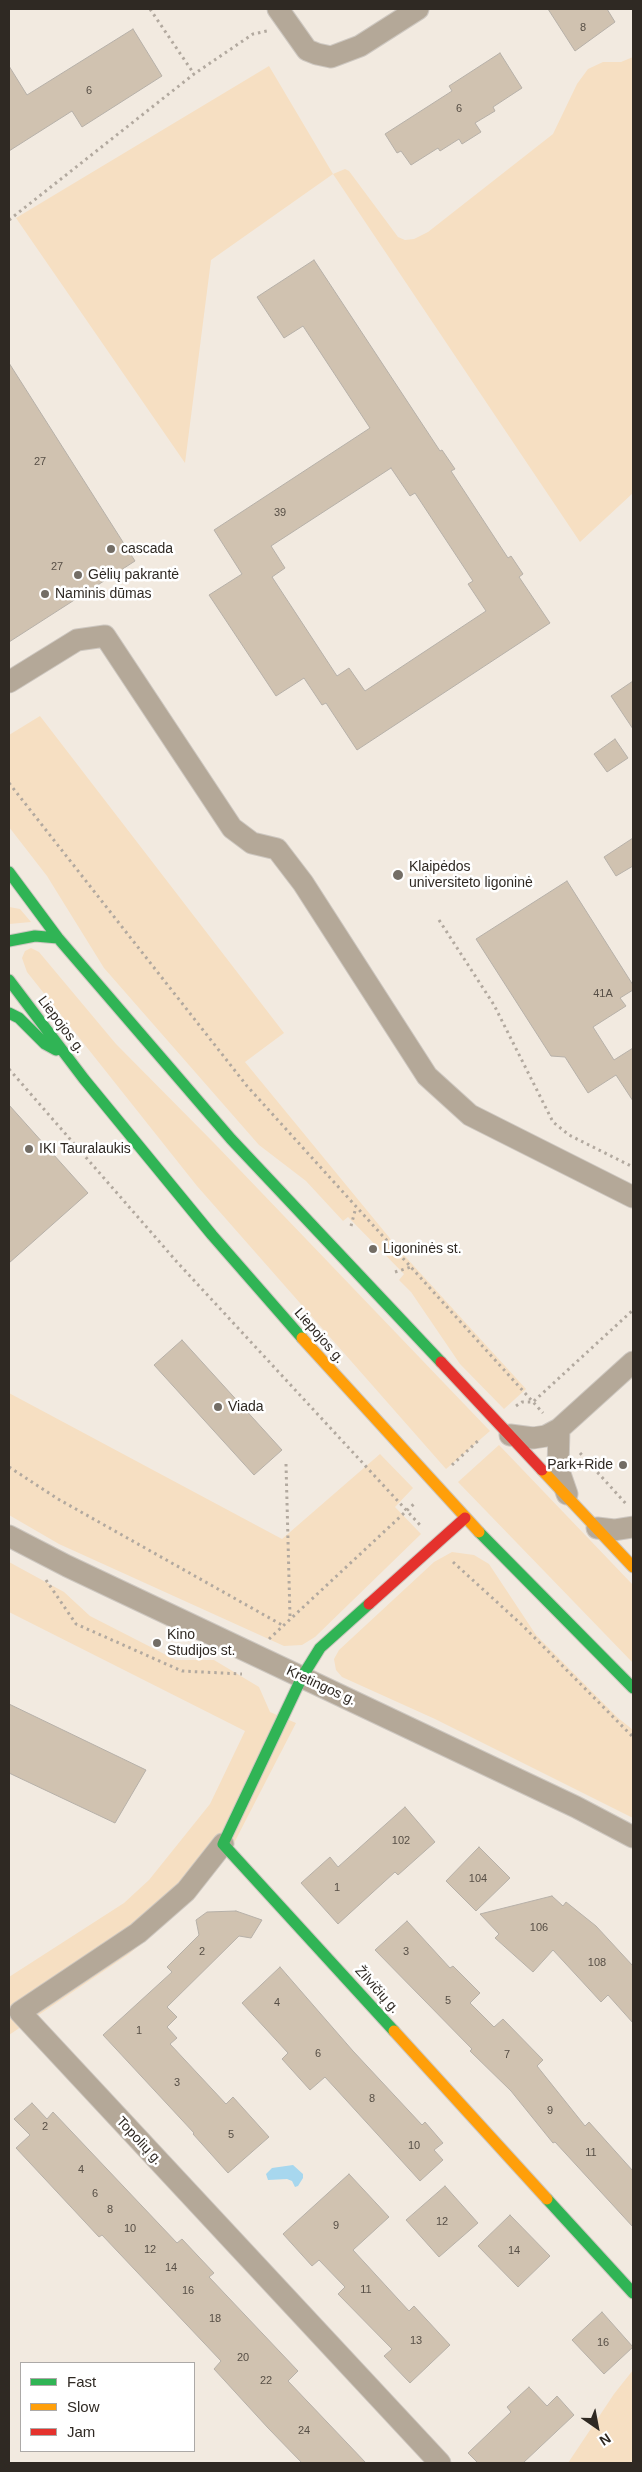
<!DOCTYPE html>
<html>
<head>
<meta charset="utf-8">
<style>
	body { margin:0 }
	#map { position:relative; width:642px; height:2472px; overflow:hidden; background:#f2eae0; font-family:Arial,sans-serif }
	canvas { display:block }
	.frame { position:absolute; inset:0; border:10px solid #2f2923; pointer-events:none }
	.legend { position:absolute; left:20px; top:2362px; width:175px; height:90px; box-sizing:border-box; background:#fff; border:1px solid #aca9a7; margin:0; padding:6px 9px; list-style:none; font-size:15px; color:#2f2923 }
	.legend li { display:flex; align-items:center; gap:10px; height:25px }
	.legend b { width:25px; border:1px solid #aca9a7 }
	.north { position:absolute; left:572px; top:2402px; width:50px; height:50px; -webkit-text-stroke:4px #fff; paint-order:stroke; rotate:147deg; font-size:14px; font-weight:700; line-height:20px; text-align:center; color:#2f2923 }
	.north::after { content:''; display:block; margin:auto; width:18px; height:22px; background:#2f2923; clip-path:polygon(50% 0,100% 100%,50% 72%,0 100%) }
</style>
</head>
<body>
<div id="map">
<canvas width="642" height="2472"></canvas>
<div class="frame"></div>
<ul class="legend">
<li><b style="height:6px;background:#30b455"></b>Fast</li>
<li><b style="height:6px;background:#ff9f0a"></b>Slow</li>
<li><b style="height:6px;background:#e5322d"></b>Jam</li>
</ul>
<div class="north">N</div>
</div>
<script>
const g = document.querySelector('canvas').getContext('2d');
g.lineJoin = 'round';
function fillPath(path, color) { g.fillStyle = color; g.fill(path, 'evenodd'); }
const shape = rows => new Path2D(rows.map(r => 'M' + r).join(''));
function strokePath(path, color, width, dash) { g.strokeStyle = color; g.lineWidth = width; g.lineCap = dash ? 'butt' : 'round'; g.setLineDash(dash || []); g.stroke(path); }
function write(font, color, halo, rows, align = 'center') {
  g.font = font + ' Arial,sans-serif'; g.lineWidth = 5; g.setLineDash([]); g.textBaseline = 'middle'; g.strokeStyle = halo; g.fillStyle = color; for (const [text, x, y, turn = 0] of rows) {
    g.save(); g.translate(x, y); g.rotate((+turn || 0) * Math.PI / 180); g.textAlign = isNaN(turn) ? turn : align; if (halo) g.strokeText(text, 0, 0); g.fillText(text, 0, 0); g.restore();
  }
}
fillPath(shape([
	[633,57,633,493,580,542,333,174,211,260,185,463,16,218,269,66,333,174,345,169,349,171,398,237,405,240,414,239,428,232,553,134,577,84,588,69,603,62,621,62],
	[40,716,284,1033,245,1062,402,1253,526,1389,504,1409,460,1364,411,1292,399,1280,404,1274,348,1217,343,1221,306,1181,259,1145,104,968,47,876,9,827,9,735],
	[9,907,20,909,31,922,9,924],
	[31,948,39,952,116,1044,215,1144,490,1431,446,1469,197,1186,27,972,22,958,25,951],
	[9,1393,282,1539,380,1454,413,1488,395,1507,421,1534,315,1637,302,1645,284,1646,59,1544,9,1515],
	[499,1445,633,1585,633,1663,458,1482],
	[452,1552,474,1555,489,1564,536,1635,617,1717,633,1730,633,1818,435,1719,342,1677,336,1670,334,1659,339,1650,434,1562],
	[9,1562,64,1592,90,1616,176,1660,214,1660,259,1687,270,1712,296,1723,234,1843,203,1884,170,1919,129,1954,9,2035,9,1977,124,1903,149,1880,210,1804,245,1731,9,1612],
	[633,2370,633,2463,568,2463,614,2394]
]), '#f6dfc2');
fillPath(shape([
	[293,2165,303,2174,303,2178,298,2186,295,2187,292,2181,287,2179,268,2180,266,2174,272,2168]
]), '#a7d7ee');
const building = shape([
	[548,9,607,9,615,22,575,51,548,9],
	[133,29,162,76,82,127,72,111,9,151,9,66,27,95,133,29],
	[500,53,522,88,493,107,495,111,475,123,481,132,462,144,459,139,440,151,438,148,411,165,401,151,397,153,385,134,452,91,449,86,500,53],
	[314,260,440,451,442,450,455,469,451,471,508,558,511,556,523,574,519,577,550,623,357,750,326,703,322,705,304,678,276,696,209,595,242,574,214,530,370,428,303,326,284,338,257,297,314,260],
	[391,468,410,496,415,493,473,581,468,584,486,611,365,691,349,668,337,676,272,577,285,568,271,546,391,468],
	[9,363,135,561,9,642,9,363],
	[633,681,633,729,611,696,633,681],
	[615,739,628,758,607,772,594,754,615,739],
	[633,838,633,866,616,876,604,857,633,838],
	[567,881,633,985,633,990,620,998,626,1006,593,1027,614,1060,633,1048,633,1101,616,1075,588,1093,565,1057,551,1056,476,939,567,881],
	[9,1105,88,1193,9,1263,9,1105],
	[182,1340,282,1450,254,1475,154,1365,182,1340],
	[9,1704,146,1770,115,1823,9,1773,9,1704],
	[405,1807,435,1842,398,1875,395,1872,338,1924,301,1883,330,1857,338,1867,405,1807],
	[479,1847,510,1878,476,1911,446,1881,479,1847],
	[552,1896,563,1906,566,1902,596,1926,633,1966,633,2023,608,1995,601,2002,553,1950,533,1972,495,1938,499,1934,480,1914,552,1896],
	[236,1911,262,1920,251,1938,239,1936,167,2007,177,2017,167,2027,177,2038,170,2044,226,2104,233,2097,269,2137,228,2173,193,2134,194,2133,103,2035,172,1972,167,1967,199,1935,196,1920,207,1912,236,1911],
	[407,1921,450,1968,453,1966,480,1993,470,2003,494,2027,503,2019,543,2060,537,2066,585,2126,589,2122,633,2171,633,2227,555,2142,553,2143,511,2091,470,2051,472,2049,375,1950,407,1921],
	[280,1967,353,2051,422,2125,425,2122,443,2143,434,2150,443,2160,420,2181,325,2077,310,2090,282,2059,288,2053,242,2003,280,1967],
	[32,2103,47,2119,53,2112,177,2243,182,2239,214,2273,209,2277,298,2371,288,2381,366,2463,302,2463,268,2428,214,2369,221,2361,102,2235,99,2237,16,2148,30,2135,14,2119,32,2103],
	[349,2174,389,2217,353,2250,409,2311,414,2306,450,2345,410,2383,384,2356,392,2349,338,2294,345,2287,319,2260,312,2266,283,2234,349,2174],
	[445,2186,478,2223,439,2257,406,2220,445,2186],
	[510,2215,550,2256,518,2287,478,2246,510,2215],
	[602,2312,633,2347,604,2374,572,2340,602,2312],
	[529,2387,547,2406,557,2396,574,2415,523,2463,478,2463,468,2453,511,2412,507,2407,529,2387]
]);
fillPath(building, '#d0c2b0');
strokePath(building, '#b6b0a8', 1);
const street = shape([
	[278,9,307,50,317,54,331,57,360,46,418,9],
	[9,682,77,640,105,636,232,828,252,843,277,849,303,883,427,1076,470,1115,633,1197],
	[559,1429,558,1468,567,1494],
	[510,1435,533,1438,546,1436,559,1429,633,1362],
	[597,1528,614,1530,633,1527],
	[9,1536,67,1566,576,1807,633,1837],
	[223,1844,186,1891,138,1933,20,2012,440,2463]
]);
const fast = shape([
	[9,872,58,938,231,1139,441,1362],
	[9,941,35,936,58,938],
	[9,980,84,1079,212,1235,302,1338],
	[9,1013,19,1018,45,1044,56,1050],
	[479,1532,633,1688],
	[369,1604,320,1648,302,1677,223,1844,394,2031],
	[547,2199,633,2293]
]);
const slow = shape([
	[302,1338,479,1532],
	[542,1470,633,1567],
	[394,2031,547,2199]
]);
const jam = shape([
	[441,1362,542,1470],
	[369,1604,465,1518]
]);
strokePath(street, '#cdc7c0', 23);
strokePath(fast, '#cdc7c0', 13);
strokePath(slow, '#cdc7c0', 13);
strokePath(jam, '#cdc7c0', 13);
strokePath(shape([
	[150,9,194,74],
	[9,220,194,74,253,34,267,31],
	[9,783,247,1086,543,1413],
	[439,920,494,1005,553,1122,569,1135,633,1167],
	[9,1069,177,1262,420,1525],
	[351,1226,356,1207],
	[395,1272,411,1267],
	[516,1406,522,1402,533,1402,633,1310],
	[580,1453,628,1506],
	[286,1464,290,1617],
	[452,1465,480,1439],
	[9,1467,58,1499,282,1625],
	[453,1562,522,1625,633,1737],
	[46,1580,76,1624,182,1671,242,1674],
	[269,1639,416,1502]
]), '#b2a99f', 3, [2.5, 4]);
strokePath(street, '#b4a898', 21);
strokePath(fast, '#30b455', 11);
strokePath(slow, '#ff9f0a', 11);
strokePath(jam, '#e5322d', 11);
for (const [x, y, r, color] of [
	[111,549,5,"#736d65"],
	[78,575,5,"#736d65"],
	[45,594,5,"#736d65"],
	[398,875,6,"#736d65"],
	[29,1149,5,"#736d65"],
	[373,1249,5,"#736d65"],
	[218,1407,5,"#736d65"],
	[623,1465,5,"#736d65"],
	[157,1643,5,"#736d65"]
]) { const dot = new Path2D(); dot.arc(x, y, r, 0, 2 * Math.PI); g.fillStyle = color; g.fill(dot); strokePath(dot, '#fff', 2); }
write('11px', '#574f46', null, [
	["8",583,28],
	["6",89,91],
	["6",459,109],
	["27",40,462],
	["39",280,513],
	["27",57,567],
	["41A",603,994],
	["102",401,1841],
	["104",478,1879],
	["1",337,1888],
	["106",539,1928],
	["2",202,1952],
	["3",406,1952],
	["108",597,1963],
	["5",448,2001],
	["4",277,2003],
	["1",139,2031],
	["6",318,2054],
	["7",507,2055],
	["3",177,2083],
	["8",372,2099],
	["9",550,2111],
	["2",45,2127],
	["5",231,2135],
	["10",414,2146],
	["11",591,2153],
	["4",81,2170],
	["6",95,2194],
	["8",110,2210],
	["12",442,2222],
	["9",336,2226],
	["10",130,2229],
	["12",150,2250],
	["14",514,2251],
	["14",171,2268],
	["11",366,2290],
	["16",188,2291],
	["18",215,2319],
	["13",416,2341],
	["16",603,2343],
	["20",243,2358],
	["22",266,2381],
	["24",304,2431]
]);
write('14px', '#2f2923', '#fff', [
	["cascada",121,549],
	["Gėlių pakrantė",88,575],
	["Naminis dūmas",55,594],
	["Klaipėdos",409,867],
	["universiteto ligoninė",409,883],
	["IKI Tauralaukis",39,1149],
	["Ligoninės st.",383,1249],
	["Viada",228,1407],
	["Park+Ride",613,1465,"right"],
	["Kino",167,1635],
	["Studijos st.",167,1651]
], 'left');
write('14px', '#2f2923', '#fff', [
	["Liepojos g.",61,1025,53],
	["Liepojos g.",319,1336,49],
	["Kretingos g.",321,1686,25],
	["Žilvičių g.",377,1990,48],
	["Topolių g.",139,2141,47]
]);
</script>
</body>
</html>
